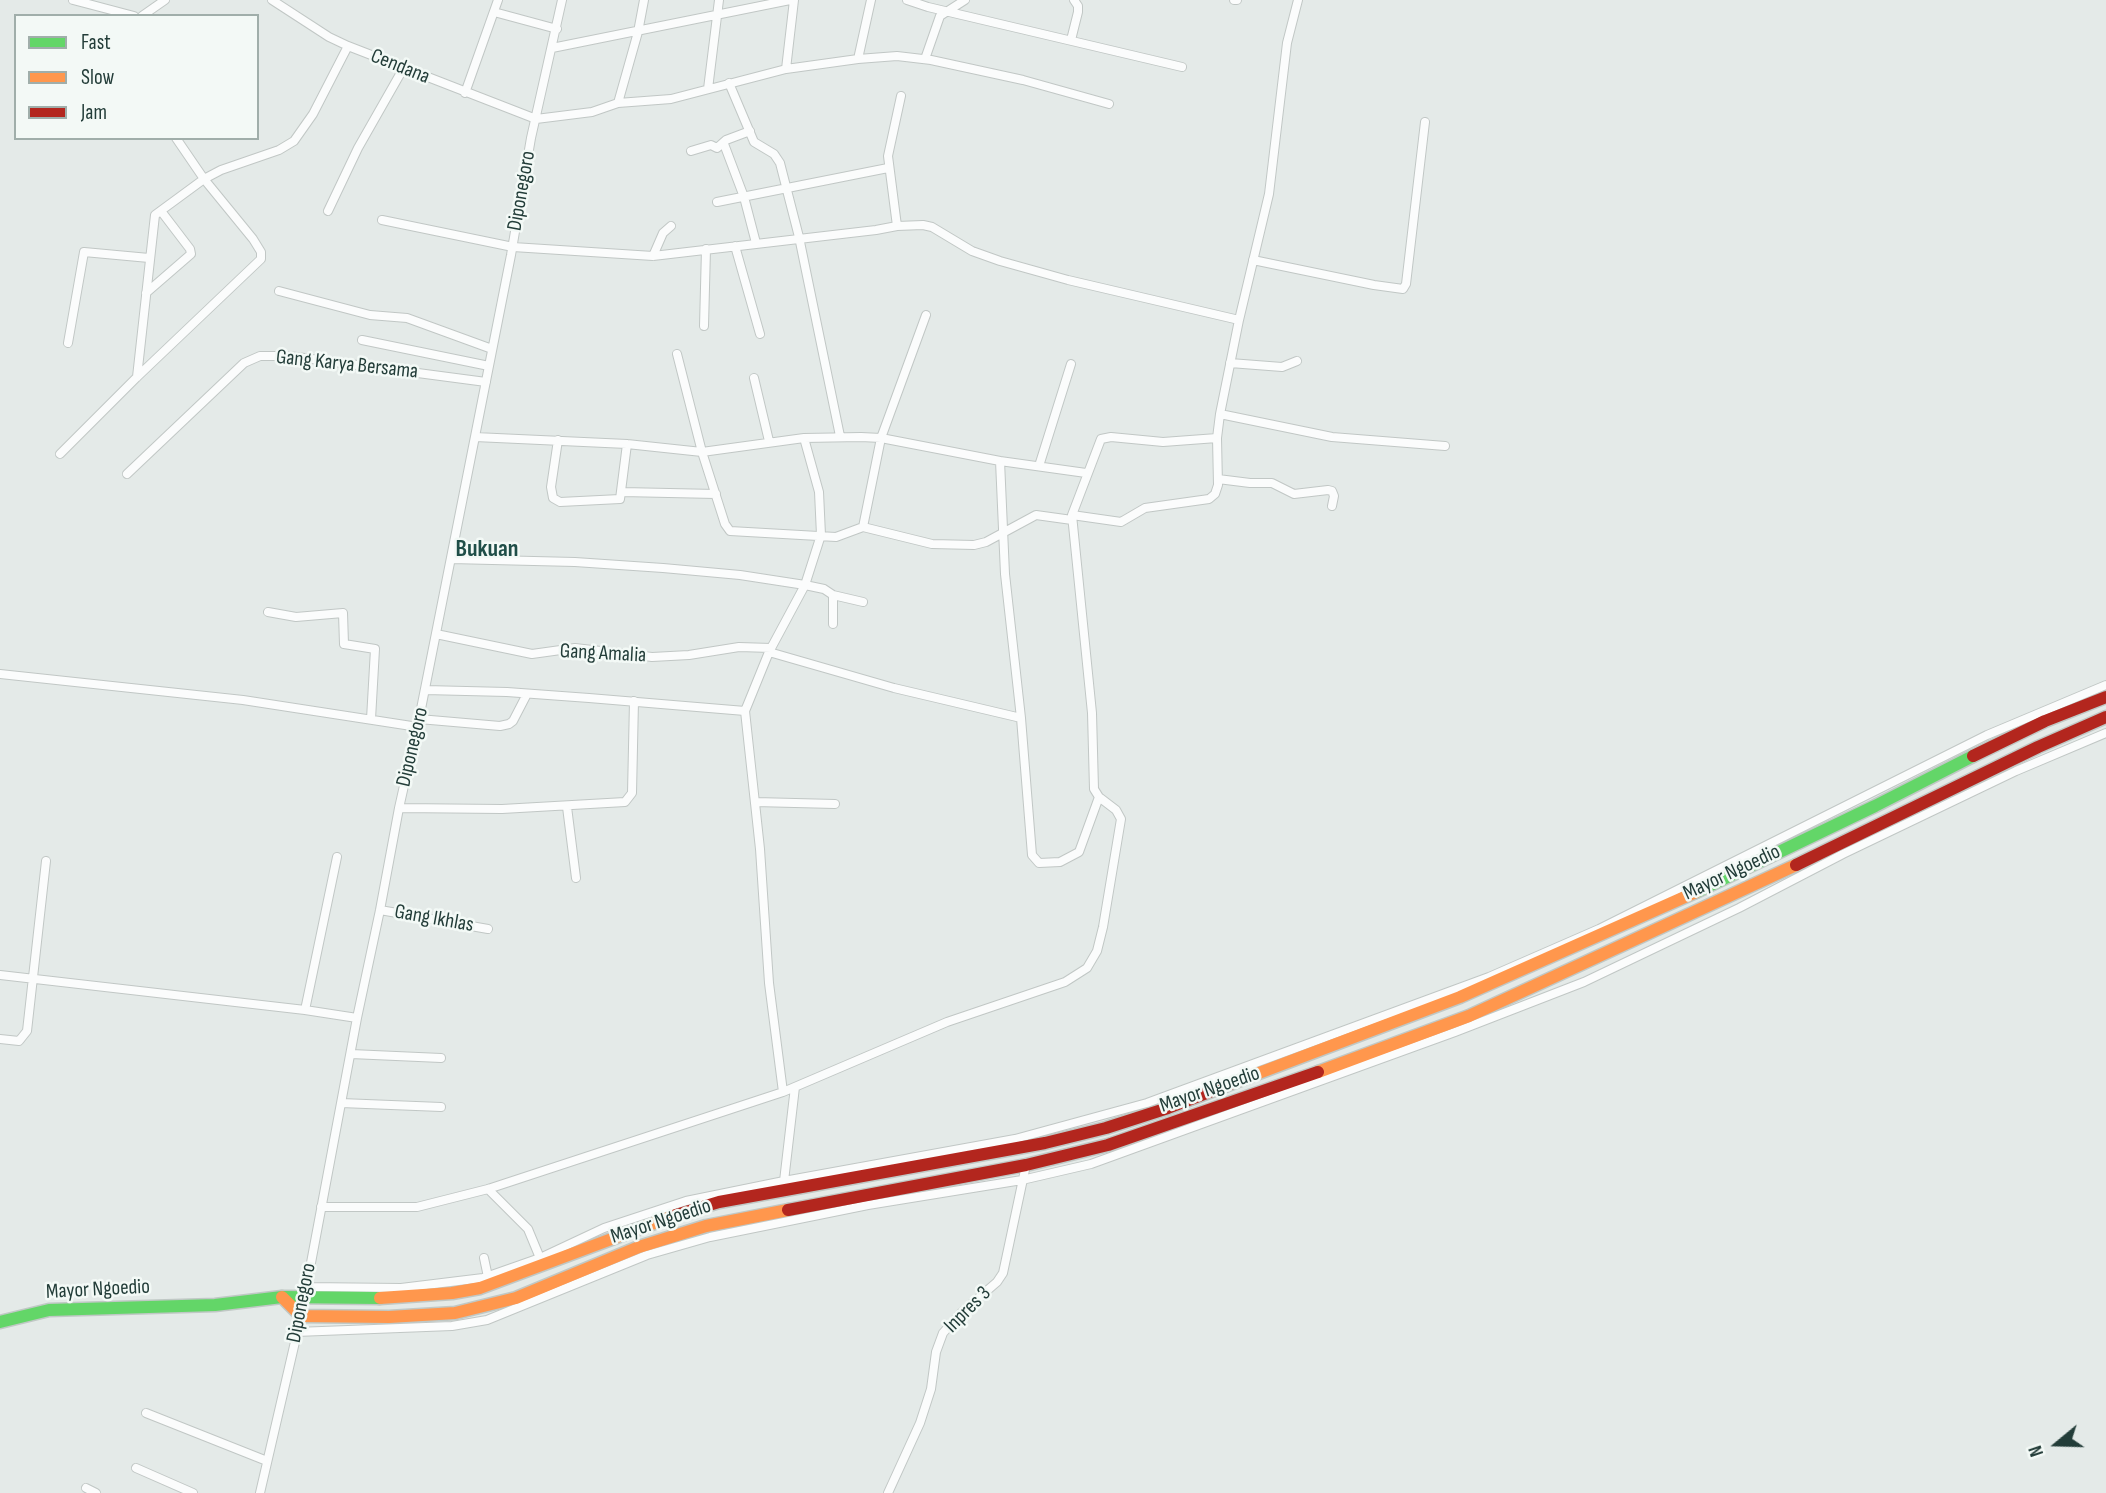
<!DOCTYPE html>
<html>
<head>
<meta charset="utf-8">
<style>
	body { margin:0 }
	#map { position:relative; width:2106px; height:1493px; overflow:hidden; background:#e4eae8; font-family:"Sofia Sans Condensed",sans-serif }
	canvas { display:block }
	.legend { position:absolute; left:14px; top:14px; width:245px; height:126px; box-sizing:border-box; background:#f3f9f6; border:2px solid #a0aeaa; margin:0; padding:9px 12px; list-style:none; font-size:21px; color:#233d39 }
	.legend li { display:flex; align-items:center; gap:14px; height:35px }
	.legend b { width:35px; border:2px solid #a0aeaa }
	.north { position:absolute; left:2022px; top:1409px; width:70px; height:70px; -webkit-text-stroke:5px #f3f9f6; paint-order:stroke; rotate:251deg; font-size:19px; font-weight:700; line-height:28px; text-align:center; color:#233d39 }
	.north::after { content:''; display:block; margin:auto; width:24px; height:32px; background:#233d39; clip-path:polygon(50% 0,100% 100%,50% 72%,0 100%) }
</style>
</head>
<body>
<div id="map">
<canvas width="2106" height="1493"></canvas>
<ul class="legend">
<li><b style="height:9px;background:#63d668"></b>Fast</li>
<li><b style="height:9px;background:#ff974d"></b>Slow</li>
<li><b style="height:9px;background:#b3261e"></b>Jam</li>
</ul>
<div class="north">N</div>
</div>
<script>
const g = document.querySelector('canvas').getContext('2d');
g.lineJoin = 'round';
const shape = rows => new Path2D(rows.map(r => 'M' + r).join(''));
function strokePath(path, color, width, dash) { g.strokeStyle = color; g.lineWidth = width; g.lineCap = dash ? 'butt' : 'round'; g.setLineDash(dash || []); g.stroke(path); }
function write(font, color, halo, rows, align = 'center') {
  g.font = font + ' "Sofia Sans Condensed",sans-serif'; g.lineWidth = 5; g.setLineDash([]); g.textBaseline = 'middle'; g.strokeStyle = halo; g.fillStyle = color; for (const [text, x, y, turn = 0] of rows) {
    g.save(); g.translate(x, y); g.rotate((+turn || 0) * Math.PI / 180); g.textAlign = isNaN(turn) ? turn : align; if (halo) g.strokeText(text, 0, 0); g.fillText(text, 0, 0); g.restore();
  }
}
const street = shape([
	[73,0,134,16],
	[272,0,329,37,348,46,536,119,592,112,618,103,671,99,786,69,858,59,897,56,931,60,1023,80,1109,104],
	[907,0,928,7,1182,67],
	[1234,0,1237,0],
	[1298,0,1287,43,1269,194,1239,320,1220,414,1332,437,1445,446],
	[494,12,557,29],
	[142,16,165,0],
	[1071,40,1078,12,1078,6,1074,0],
	[552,48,790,0],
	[858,59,871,0],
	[925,59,940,16,965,0],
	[786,69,794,0],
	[729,83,754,142,774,154,780,163,799,237,840,436],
	[708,89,719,0],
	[465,93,498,0],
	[618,103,638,32,644,0],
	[724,144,744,197,756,243],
	[691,151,711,145,717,148,726,140,750,131],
	[717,202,888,168],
	[328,211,358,148,403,69],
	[382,220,513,247,653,256,876,230,897,226,923,225,932,227,972,251,1000,261,1068,280,1239,320],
	[897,226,888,156,901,96],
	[735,246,760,334],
	[653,256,663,233,671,226],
	[1253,260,1374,285,1403,289,1406,284,1425,122],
	[279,291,370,315,407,318,492,349],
	[146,293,191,254,190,249,161,211],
	[704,326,706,249],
	[362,340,489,366],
	[68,343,84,252,149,258],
	[677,354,702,452,725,524,730,531,836,537,863,527,932,544,974,545,986,542,1036,515,1072,520],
	[1230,363,1282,367,1297,361],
	[137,377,155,215,204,179,221,170,279,150,294,141,313,114,348,46],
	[754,378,769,441],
	[475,437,627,444,702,452,804,438,861,437,881,438,1000,461],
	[558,440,551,487,553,498,560,502,620,499,627,444],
	[60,454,137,377,261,259,261,252,253,239,204,179,176,138],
	[1039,466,1071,364],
	[127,474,244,363,260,356,289,356,486,382],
	[1218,479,1250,483,1272,483,1294,494,1328,490,1332,491,1334,496,1332,506],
	[622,492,716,494],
	[1072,515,1121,522,1145,508,1209,499,1215,494,1218,485,1217,438],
	[863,527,881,438,926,315],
	[451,559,575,562,663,568,740,575,805,585,824,589,833,595,833,624],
	[833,595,863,602],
	[268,612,296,617,343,613,344,644,375,649,371,719],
	[436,634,532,654,575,648,652,657,689,655,739,647,771,648],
	[769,652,894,688,1021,718,1032,855,1039,863,1060,862,1079,852,1099,797],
	[0,674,243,700,418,727],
	[425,690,507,692,589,698,745,711],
	[1021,718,1005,574,1000,461,1086,473],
	[419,719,500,726,509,724,513,721,527,694],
	[755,802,835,804],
	[567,807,576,878],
	[399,808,502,809,625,802,632,793,634,701],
	[380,910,488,929],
	[0,975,305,1010,357,1018],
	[305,1010,337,857],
	[0,1039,19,1041,27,1031,46,861],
	[351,1054,441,1058],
	[783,1092,769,983,760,849,745,711,769,652,805,585,821,535,819,492,804,438],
	[341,1103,441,1107],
	[784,1181,1015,1139,1147,1103,1489,977,1599,929,1987,735,2106,685],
	[488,1189,528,1229,540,1258],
	[321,1207,417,1207,488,1189,783,1092,947,1022,1065,982,1087,968,1097,951,1103,927,1121,819,1116,810,1099,797,1094,789,1092,713,1072,515,1101,439,1111,437,1163,442,1217,438,1220,414],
	[484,1258,488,1277],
	[305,1287,401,1288,483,1278,540,1258,604,1228,686,1201,784,1181,795,1087],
	[296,1332,452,1326,487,1320,647,1255,710,1237,868,1205,1022,1180,1091,1164,1455,1032,1584,982,1739,908,1843,854,2016,771,2106,733],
	[146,1413,267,1461],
	[136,1468,193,1493],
	[86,1488,96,1493],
	[260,1493,301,1316,357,1018,380,910,399,808,419,719,511,255,531,138,562,0],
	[888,1493,920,1423,931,1389,936,1352,943,1333,961,1313,997,1282,1003,1273,1026,1165]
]);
const fast = shape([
	[1696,892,1875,806,1973,756],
	[0,1322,49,1310,215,1305,282,1297,380,1298]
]);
const slow = shape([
	[1318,1072,1469,1016,1796,865],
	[1251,1076,1460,997,1696,892],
	[282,1297,301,1316,389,1317,455,1313,516,1298,639,1247,706,1226,788,1210],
	[380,1298,452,1293,480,1288,676,1215]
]);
const jam = shape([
	[1973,756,2045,721,2106,697],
	[1796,865,2038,747,2106,717],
	[788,1210,1026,1165,1108,1145,1318,1072],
	[676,1215,719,1202,1045,1143,1106,1128,1168,1108,1251,1076]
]);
strokePath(street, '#c1c7c5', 10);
strokePath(fast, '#c0c8c5', 15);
strokePath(slow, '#c0c8c5', 15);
strokePath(jam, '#c0c8c5', 15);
strokePath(street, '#fbfcfc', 8);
strokePath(fast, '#63d668', 12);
strokePath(slow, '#ff974d', 12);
strokePath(jam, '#b3261e', 12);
write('21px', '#233d39', '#f3f9f6', [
	["Cendana",400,67,22],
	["Diponegoro",522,191,-80],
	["Gang Karya Bersama",347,365,6],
	["Gang Amalia",603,654,3],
	["Diponegoro",413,747,-77],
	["Mayor Ngoedio",1732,873,-25],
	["Gang Ikhlas",434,919,10],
	["Mayor Ngoedio",1210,1090,-19],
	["Mayor Ngoedio",661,1222,-18],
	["Mayor Ngoedio",98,1290,-3],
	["Diponegoro",302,1303,-79],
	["Inpres 3",968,1310,-45]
]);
write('bold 24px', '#1f4e48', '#f3f9f6', [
	["Bukuan",487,550]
]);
</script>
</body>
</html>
